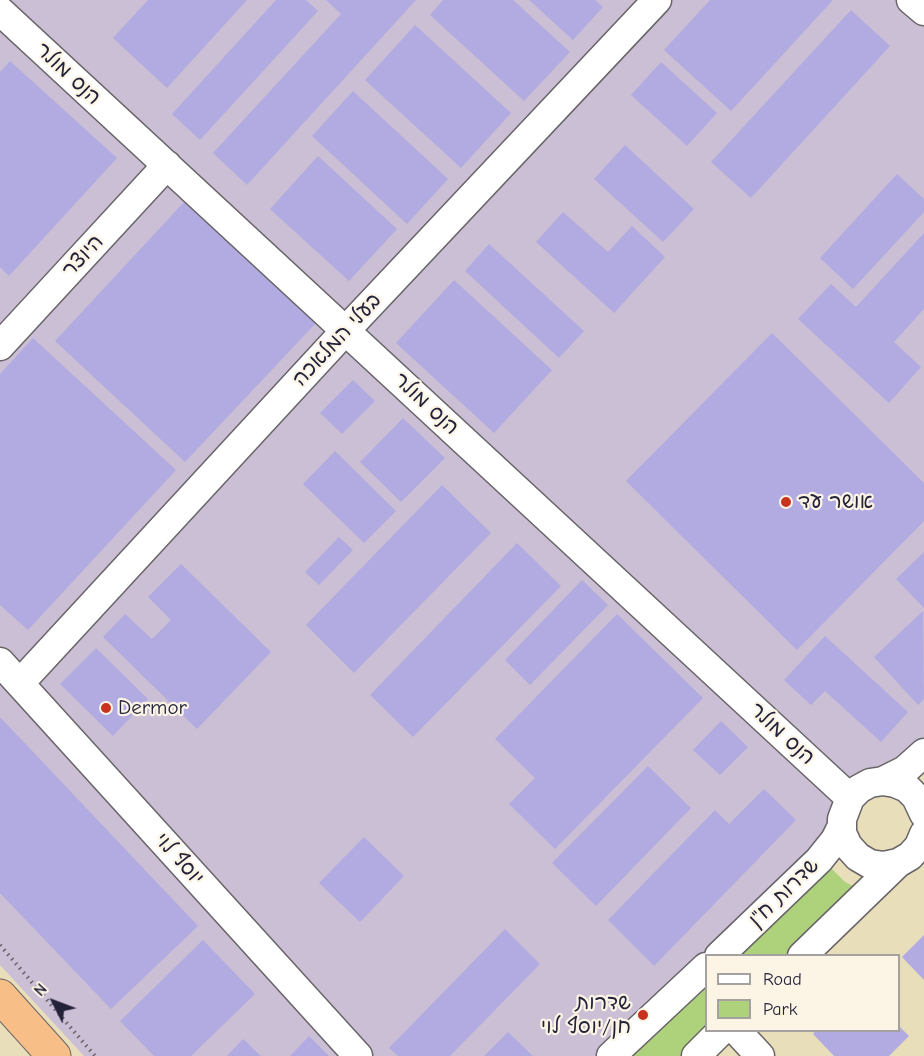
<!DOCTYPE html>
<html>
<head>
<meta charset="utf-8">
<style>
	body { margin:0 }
	#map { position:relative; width:924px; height:1056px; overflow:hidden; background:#e9deba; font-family:"Comic Neue",sans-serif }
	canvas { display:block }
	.legend { position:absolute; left:705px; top:954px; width:195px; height:78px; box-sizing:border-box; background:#fcf5e5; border:2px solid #a5a1a1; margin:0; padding:8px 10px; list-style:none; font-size:18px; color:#22223b }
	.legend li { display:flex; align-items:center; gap:12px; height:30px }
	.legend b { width:30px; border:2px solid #a5a1a1 }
	.north { position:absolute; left:24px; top:972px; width:60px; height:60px; -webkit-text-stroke:4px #fcf5e5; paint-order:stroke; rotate:312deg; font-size:16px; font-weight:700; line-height:24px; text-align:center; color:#22223b }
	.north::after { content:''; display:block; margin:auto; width:21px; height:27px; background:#22223b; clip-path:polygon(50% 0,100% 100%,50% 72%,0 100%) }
</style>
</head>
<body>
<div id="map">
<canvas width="924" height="1056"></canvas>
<ul class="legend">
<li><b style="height:8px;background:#fff"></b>Road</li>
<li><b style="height:16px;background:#aed27b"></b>Park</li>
</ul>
<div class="north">N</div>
</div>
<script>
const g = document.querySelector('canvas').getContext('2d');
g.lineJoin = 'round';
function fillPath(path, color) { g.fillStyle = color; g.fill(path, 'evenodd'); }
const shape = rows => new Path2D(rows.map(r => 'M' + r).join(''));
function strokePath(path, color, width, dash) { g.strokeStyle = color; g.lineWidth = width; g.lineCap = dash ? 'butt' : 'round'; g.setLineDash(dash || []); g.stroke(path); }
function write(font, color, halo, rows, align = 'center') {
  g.font = font + ' "Comic Neue","Playpen Sans Hebrew",sans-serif'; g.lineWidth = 4.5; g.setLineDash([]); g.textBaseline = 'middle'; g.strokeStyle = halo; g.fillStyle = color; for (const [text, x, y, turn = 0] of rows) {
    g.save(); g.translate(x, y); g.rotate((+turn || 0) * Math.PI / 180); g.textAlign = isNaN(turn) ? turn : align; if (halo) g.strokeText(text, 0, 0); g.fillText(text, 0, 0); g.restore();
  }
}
fillPath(shape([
	[0,0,924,0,924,740,600,1056,84,1056,0,965]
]), '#cbbfd5');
fillPath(shape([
	[830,867,845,882,855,887,793,955,727,956],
	[706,975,706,1030,686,1056,622,1056]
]), '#aed27b');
fillPath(shape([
	[148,0,247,0,167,88,113,38],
	[276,0,306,0,318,11,200,140,172,114],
	[326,0,416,0,247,185,213,153,341,14],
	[443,0,513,0,570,52,524,101,430,15],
	[529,0,595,0,603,7,573,40],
	[710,0,833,0,731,111,664,50],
	[851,10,890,46,751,198,711,162],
	[415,25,511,113,461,168,365,80],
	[10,61,117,158,9,276,0,267,0,72],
	[661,62,717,113,687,146,631,95],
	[353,91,448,179,407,224,312,136],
	[625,145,694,209,663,242,594,179],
	[318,156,397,229,349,281,270,209],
	[897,174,924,199,924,212,853,289,820,258],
	[185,201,316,323,185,462,55,341],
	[563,212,608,252,632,226,665,257,614,313,536,242],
	[924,233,924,309,894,342,921,367,889,403,798,319,831,284,856,307],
	[489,244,584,331,559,358,465,271],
	[454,280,552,370,494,433,396,343],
	[772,333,924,483,924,521,797,650,626,481],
	[33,338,176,470,28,630,0,605,0,374],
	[353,380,375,401,342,434,320,413],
	[403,418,445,458,401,502,360,462],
	[335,451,396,511,364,543,303,484],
	[442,485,491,533,354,673,306,625],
	[339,537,353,550,319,585,305,572],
	[517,543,561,586,413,737,370,695],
	[924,552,924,608,896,579],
	[181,564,271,652,197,729,103,637,125,614,152,639,171,620,148,597],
	[582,580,608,605,530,685,505,660],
	[923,611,924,699,918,705,874,657],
	[617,614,703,698,555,849,509,804,535,778,495,739],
	[825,636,908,712,881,742,825,691,811,705,784,680],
	[96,648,148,699,113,736,60,684],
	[0,717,198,926,111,1009,0,893],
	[721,721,748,747,720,775,693,750],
	[648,766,691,808,596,906,552,863],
	[764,789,796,820,654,966,608,920,715,810,729,824],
	[364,837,404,876,360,922,319,883],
	[505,929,540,964,450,1056,398,1056,389,1048],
	[924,935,924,980,902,957],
	[203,940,255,994,191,1056,154,1056,120,1021],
	[898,1025,909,1036,889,1056,834,1056,813,1034,816,1030,898,1030],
	[508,1032,533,1056,484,1056],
	[309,1036,329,1056,290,1056],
	[243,1039,261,1056,227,1056]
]), '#b2abe1');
const minor = shape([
	[911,0,924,11],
	[0,11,850,798],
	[0,346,167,165],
	[0,662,358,1056],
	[20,683,346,330,657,0],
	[883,781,905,770,924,753],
	[924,814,916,797,907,788,895,783,883,781,870,783,859,789,850,798,842,819,842,833,848,846,858,857,870,864,884,866,898,863,910,856,919,846,924,834],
	[719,956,819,860,835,840,842,826],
	[802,956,898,863],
	[736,1030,760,1056],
	[611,1056,706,967],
	[696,1056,722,1030]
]);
const highway = shape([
	[0,996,54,1056]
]);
strokePath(minor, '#686467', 31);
strokePath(highway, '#686467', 35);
strokePath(shape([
	[0,945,95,1056]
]), '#686467', 4, [1.5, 4.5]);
strokePath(minor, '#fff', 28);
strokePath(highway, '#f7be88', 33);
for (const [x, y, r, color] of [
	[786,502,6,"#c8321e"],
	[106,708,6,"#c8321e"],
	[643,1015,6,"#c8321e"]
]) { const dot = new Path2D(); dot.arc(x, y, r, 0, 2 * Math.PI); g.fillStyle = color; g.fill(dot); strokePath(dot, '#fcf5e5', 2); }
write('21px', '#22223b', '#fcf5e5', [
	["הנס מולר",68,74,43],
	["היוצר",83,256,-47],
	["בעלי המלאכה",337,340,-47],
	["הנס מולר",426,404,43],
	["הנס מולר",782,734,43],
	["יוסף לוי",179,859,48],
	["שדרות ח\"ן",784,893,-44]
]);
write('21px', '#22223b', '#fcf5e5', [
	["אושר עד",798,502],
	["Dermor",118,708],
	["שדרות",631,1003,"right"],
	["חן/יוסף לוי",631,1027,"right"]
], 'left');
</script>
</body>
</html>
